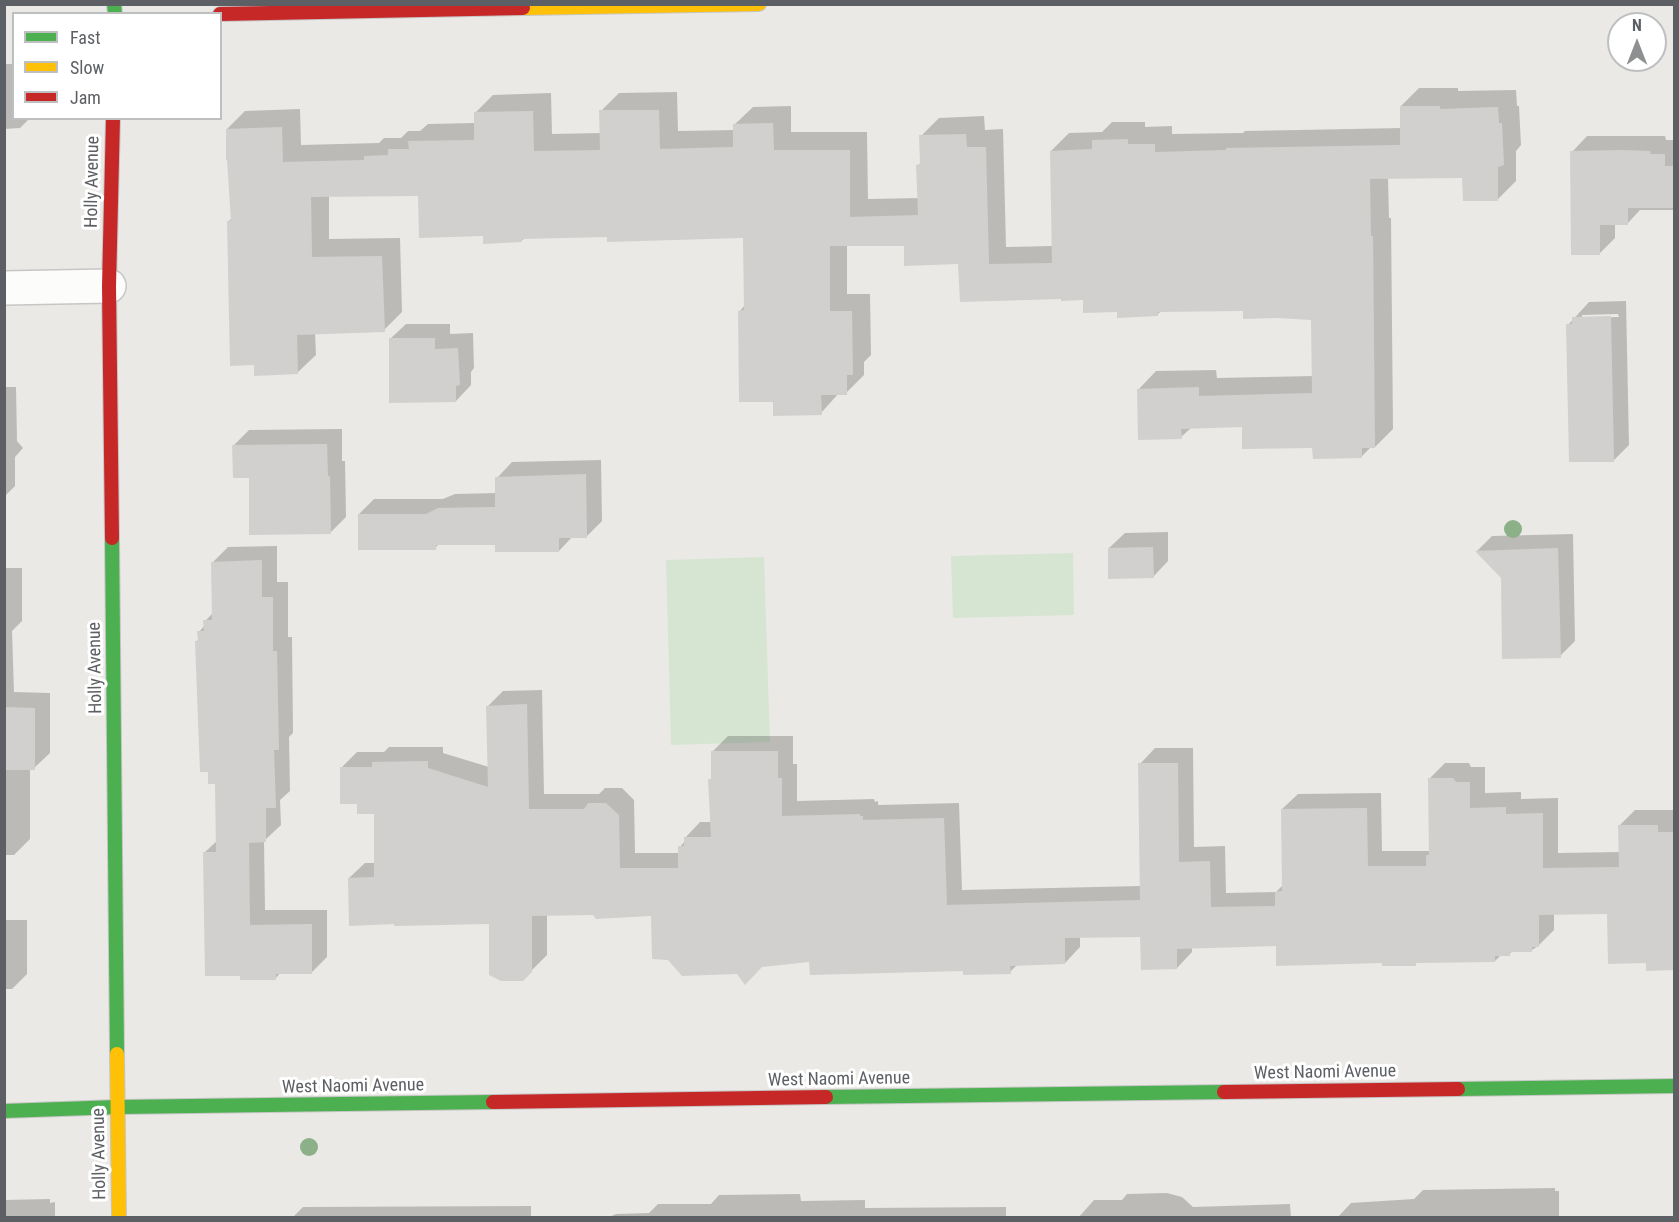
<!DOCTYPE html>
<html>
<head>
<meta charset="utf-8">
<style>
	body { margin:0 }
	#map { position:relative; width:1679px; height:1222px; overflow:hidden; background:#ebe9e5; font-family:"Roboto Condensed",sans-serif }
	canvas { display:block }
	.frame { position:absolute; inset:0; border:6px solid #5c5f63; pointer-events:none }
	.legend { position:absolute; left:12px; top:12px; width:210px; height:108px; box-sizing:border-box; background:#fff; border:2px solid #bebfc1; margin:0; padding:8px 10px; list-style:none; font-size:18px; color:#5c5f63 }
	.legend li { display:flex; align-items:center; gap:12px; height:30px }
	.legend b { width:30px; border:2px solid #bebfc1 }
	.north { position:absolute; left:1607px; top:12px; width:60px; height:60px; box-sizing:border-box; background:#fff; border:2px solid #bebfc1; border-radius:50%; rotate:0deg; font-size:16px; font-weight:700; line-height:24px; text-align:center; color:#5c5f63 }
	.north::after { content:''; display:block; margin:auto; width:21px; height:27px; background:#8e8f90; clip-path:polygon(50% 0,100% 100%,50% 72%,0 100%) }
</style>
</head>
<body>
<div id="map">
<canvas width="1679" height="1222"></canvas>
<div class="frame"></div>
<ul class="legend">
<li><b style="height:8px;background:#4caf50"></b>Fast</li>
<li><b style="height:8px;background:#ffc107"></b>Slow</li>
<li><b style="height:8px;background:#c62828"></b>Jam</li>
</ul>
<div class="north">N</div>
</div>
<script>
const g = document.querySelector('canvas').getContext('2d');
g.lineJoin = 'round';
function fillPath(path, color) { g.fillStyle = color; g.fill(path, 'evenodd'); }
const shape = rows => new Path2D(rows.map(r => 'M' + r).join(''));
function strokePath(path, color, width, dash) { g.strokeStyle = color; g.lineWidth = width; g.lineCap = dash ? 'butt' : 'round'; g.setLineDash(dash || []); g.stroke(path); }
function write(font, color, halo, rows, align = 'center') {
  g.font = font + ' "Roboto Condensed",sans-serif'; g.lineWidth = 6; g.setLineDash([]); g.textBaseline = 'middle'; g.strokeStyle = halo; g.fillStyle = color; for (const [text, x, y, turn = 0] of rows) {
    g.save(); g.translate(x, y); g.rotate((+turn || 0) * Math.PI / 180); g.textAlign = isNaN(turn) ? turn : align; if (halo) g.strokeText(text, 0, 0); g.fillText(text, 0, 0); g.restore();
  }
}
fillPath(shape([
	[1073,553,1074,615,953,618,951,556],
	[764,557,770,742,671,745,666,560]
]), '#d6e5d2');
fillPath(shape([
	[4,64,14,64,14,118,30,118,20,128,4,129],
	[1419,88,1458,88,1458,91,1516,90,1517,106,1519,106,1521,145,1516,151,1516,181,1498,199,1464,176,1388,178,1389,218,1391,218,1393,429,1375,447,1371,447,1362,456,1314,446,1243,426,1191,428,1181,437,1138,390,1156,371,1216,370,1217,378,1314,376,1312,319,1245,309,1161,311,1157,315,1118,311,1084,299,1063,297,905,245,847,245,847,294,870,294,871,355,864,362,864,375,846,393,839,393,821,413,774,401,740,311,745,305,745,237,609,235,525,238,521,241,484,235,419,194,329,195,329,239,400,238,402,312,384,330,315,333,316,355,297,373,228,222,232,218,227,129,245,111,300,109,301,145,379,143,384,138,401,138,408,131,420,131,428,124,475,123,475,113,493,95,551,93,552,134,601,133,601,111,619,93,677,92,678,131,735,130,734,125,753,107,791,106,791,132,867,132,868,199,919,198,918,165,922,162,921,136,939,118,984,116,985,130,1003,129,1006,247,1053,246,1051,151,1069,133,1102,132,1112,122,1145,122,1145,127,1172,126,1172,134,1243,133,1245,131,1402,128,1401,106],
	[1587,136,1665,136,1666,140,1674,140,1674,210,1640,210,1628,223,1615,223,1615,238,1600,253,1572,152],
	[1626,301,1629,445,1614,460,1568,325,1589,302],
	[1618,314,1619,317,1582,318,1582,315],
	[406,324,450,324,450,334,473,333,474,368,471,372,471,385,456,401,390,339],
	[4,387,16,387,17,441,23,448,15,457,15,486,4,497],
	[342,429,342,461,345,461,346,517,330,533,250,476,234,445,249,430],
	[601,460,602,521,587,536,573,536,559,551,496,543,440,543,435,548,359,514,374,499,443,499,455,494,497,493,497,478,512,462],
	[1168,532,1168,561,1153,577,1109,548,1125,533],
	[1573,534,1575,641,1560,656,1502,577,1477,551,1492,536],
	[277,546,277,582,288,582,288,637,292,637,293,733,289,737,290,791,280,800,281,825,264,841,265,910,327,910,327,957,312,972,281,972,275,979,205,852,218,840,216,782,209,771,197,641,199,639,199,632,205,625,205,621,214,612,213,562,228,547],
	[4,568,22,568,22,621,12,631,14,692,50,693,50,753,34,768,30,768,30,839,14,855,4,855],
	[542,690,544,794,599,794,605,788,622,788,634,800,635,853,680,853,680,847,685,841,685,838,700,822,712,822,710,780,712,777,712,752,728,736,793,736,793,764,797,764,797,801,874,799,875,802,878,801,878,805,959,803,962,890,1141,886,1140,764,1155,748,1193,748,1194,847,1225,846,1226,893,1276,892,1284,884,1282,809,1298,794,1381,793,1382,851,1431,851,1430,778,1445,763,1469,763,1471,767,1485,767,1485,793,1521,792,1521,799,1558,798,1558,853,1620,852,1619,826,1635,810,1673,810,1673,817,1674,817,1674,968,1648,969,1647,962,1608,912,1554,913,1554,930,1538,946,1532,950,1513,950,1509,955,1501,955,1495,961,1418,962,1415,964,1383,962,1277,944,1192,947,1192,952,1177,968,1142,935,1080,937,1080,947,1065,963,1018,964,1010,972,811,960,763,966,737,973,653,915,593,914,547,914,547,955,522,980,491,922,349,878,365,863,376,863,375,813,358,803,341,768,357,752,384,752,389,747,443,747,443,753,489,767,488,706,503,691],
	[4,920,27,920,27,974,12,989,4,989],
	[1555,1188,1555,1191,1559,1191,1559,1218,1337,1218,1351,1203,1414,1199,1423,1190],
	[1167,1193,1182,1197,1193,1207,1290,1204,1291,1218,1078,1218,1094,1200,1122,1200,1127,1194],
	[800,1194,801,1201,865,1200,865,1208,1006,1207,1006,1218,607,1218,616,1214,649,1213,658,1204,711,1204,719,1195],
	[50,1199,50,1203,55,1202,55,1218,4,1218,4,1200],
	[531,1206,531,1218,267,1218,293,1217,303,1207]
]), '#0003');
fillPath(shape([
	[1400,106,1440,106,1440,109,1498,107,1499,123,1502,123,1504,165,1498,167,1498,201,1463,201,1462,178,1370,179,1371,236,1373,236,1375,448,1362,448,1362,458,1313,459,1312,448,1242,449,1242,427,1181,429,1182,439,1138,440,1137,389,1199,387,1199,396,1312,393,1311,320,1277,318,1243,319,1243,311,1158,312,1158,316,1117,318,1117,312,1083,313,1083,300,1061,301,1061,299,960,302,958,264,904,266,904,246,830,246,830,311,852,311,853,375,847,375,847,395,821,395,822,415,773,416,773,402,739,402,738,311,744,310,743,238,607,242,607,237,522,239,522,242,483,244,483,236,419,238,418,196,311,197,312,257,382,256,385,332,297,335,298,374,254,376,254,365,230,366,227,221,231,221,227,160,226,160,226,129,282,127,283,162,364,160,364,156,388,155,388,149,409,149,408,141,474,140,474,112,533,111,534,151,600,150,599,110,659,110,660,149,733,147,733,124,773,123,774,150,850,150,850,217,918,215,916,165,920,164,919,135,966,134,967,147,986,147,989,264,1052,263,1050,151,1092,149,1092,140,1128,139,1128,144,1155,144,1155,152,1226,150,1226,148,1400,145],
	[1623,150,1650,151,1651,154,1665,154,1665,166,1674,166,1674,208,1628,208,1628,225,1600,225,1600,255,1571,255,1570,151],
	[1611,316,1614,462,1569,462,1566,324,1572,324,1572,317],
	[389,338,435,338,435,349,458,348,460,385,456,386,456,402,389,403],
	[327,444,328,476,330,476,331,534,249,535,249,478,233,478,232,445],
	[586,474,587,538,559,538,559,552,495,552,495,545,436,545,436,550,358,550,358,514,426,514,438,508,495,507,495,477],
	[1153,547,1154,578,1108,579,1108,548],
	[1558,548,1561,658,1502,659,1501,578,1475,551],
	[262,560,262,597,273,597,273,651,277,651,279,750,274,750,276,808,266,808,266,842,249,843,250,925,312,924,312,974,276,974,276,980,240,980,240,976,205,976,203,852,216,852,215,784,208,784,208,772,200,772,195,641,198,641,197,631,204,631,203,620,212,620,211,562],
	[527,704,529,809,584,809,588,803,606,803,619,815,620,868,678,868,678,846,684,846,684,837,711,837,708,779,711,779,711,751,778,751,778,778,782,778,782,816,860,814,860,816,863,816,863,820,944,818,947,905,1140,900,1138,763,1178,763,1179,862,1210,861,1211,907,1275,906,1275,892,1282,891,1281,809,1367,808,1368,866,1426,866,1426,855,1429,855,1428,778,1453,778,1456,782,1470,782,1470,808,1506,807,1506,814,1543,813,1543,868,1619,867,1618,825,1658,825,1658,832,1674,832,1674,970,1646,971,1646,963,1608,964,1607,914,1539,915,1539,947,1532,947,1532,952,1510,952,1510,956,1495,956,1495,962,1416,963,1416,966,1382,966,1382,963,1276,966,1276,946,1177,949,1177,969,1141,970,1140,937,1065,938,1065,964,1010,966,1011,974,963,975,963,971,810,975,809,962,762,967,745,985,737,974,682,976,668,960,652,959,651,916,596,919,593,915,532,916,532,972,523,981,501,981,489,975,489,924,394,926,394,924,349,926,348,878,374,877,374,814,357,814,357,804,340,804,340,767,372,767,372,762,428,761,428,768,488,787,486,706],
	[4,707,35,708,35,770,4,770]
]), '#d1d0ce');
const street = shape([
	[4,288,109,286]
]);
const fast = shape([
	[114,4,115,14],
	[112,538,117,1054],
	[1458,1089,1674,1086],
	[826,1097,1224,1092],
	[4,1111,118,1107,493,1102]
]);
const slow = shape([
	[523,8,759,4],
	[117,1054,119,1218]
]);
const jam = shape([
	[220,14,523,8],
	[112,538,109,286,113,118],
	[1224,1092,1458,1089],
	[493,1102,826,1097]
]);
strokePath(street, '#c7c6c6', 36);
strokePath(fast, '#c6c6c6', 16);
strokePath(slow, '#c6c6c6', 16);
strokePath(jam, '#c6c6c6', 16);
strokePath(street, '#fcfcfb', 33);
strokePath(fast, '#4caf50', 14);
strokePath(slow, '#ffc107', 14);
strokePath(jam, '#c62828', 14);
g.fillStyle = '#8cb088';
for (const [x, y] of [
	[1513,529],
	[309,1147]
]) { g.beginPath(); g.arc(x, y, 9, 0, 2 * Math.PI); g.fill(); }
write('18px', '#5c5f63', '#fff', [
	["Holly Avenue",93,182,-89],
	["Holly Avenue",96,668,-91],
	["West Naomi Avenue",1325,1073,-1],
	["West Naomi Avenue",839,1080,-1],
	["West Naomi Avenue",353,1087,-1],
	["Holly Avenue",100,1154,-91]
]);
</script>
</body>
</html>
